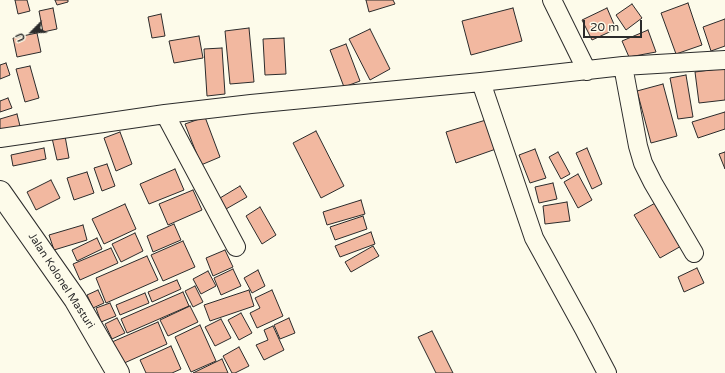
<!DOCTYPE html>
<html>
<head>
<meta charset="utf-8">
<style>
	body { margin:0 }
	#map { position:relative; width:725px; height:373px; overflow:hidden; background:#fdfbea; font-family:"Varela Round",sans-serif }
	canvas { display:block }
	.north { position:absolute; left:12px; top:12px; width:40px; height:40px; -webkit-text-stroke:3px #fdfbea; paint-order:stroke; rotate:246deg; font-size:11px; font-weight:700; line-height:16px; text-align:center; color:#2b2b2b }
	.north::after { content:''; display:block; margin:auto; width:14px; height:18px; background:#2b2b2b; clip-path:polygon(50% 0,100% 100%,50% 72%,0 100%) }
	.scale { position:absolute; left:583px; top:20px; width:59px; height:18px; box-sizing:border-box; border:2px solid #2b2b2b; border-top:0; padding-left:5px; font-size:12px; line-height:14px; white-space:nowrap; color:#2b2b2b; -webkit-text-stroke:3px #fdfbea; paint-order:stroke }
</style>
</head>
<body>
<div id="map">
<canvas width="725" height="373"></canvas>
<div class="north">U</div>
<div class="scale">20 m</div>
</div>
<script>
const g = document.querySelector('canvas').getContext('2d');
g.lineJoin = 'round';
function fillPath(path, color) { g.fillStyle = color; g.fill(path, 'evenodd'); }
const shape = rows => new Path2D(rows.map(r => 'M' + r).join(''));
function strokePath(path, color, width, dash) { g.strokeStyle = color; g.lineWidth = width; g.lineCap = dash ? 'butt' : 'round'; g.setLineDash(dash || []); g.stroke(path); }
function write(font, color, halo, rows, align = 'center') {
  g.font = font + ' "Varela Round",sans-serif'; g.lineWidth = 3; g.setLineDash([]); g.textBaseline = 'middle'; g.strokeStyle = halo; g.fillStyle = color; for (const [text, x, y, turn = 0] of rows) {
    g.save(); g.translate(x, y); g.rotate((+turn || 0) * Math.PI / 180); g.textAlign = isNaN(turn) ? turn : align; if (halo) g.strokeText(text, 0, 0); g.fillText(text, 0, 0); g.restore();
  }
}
const building = shape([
	[15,0,27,0,30,11,18,14,15,0],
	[55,0,68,0,68,2,57,5,55,0],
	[366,0,393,0,395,4,369,12,366,0],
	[688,3,702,45,676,54,661,13,688,3],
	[632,4,642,18,626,30,616,15,632,4],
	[53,8,57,29,43,32,39,11,53,8],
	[513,8,522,41,471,55,462,21,513,8],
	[607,8,616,29,592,40,582,20,607,8],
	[161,14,165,36,152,38,148,17,161,14],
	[725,19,725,46,711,51,703,27,725,19],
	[249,28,254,82,230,84,225,31,249,28],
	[370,29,390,69,370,80,349,39,370,29],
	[648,30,656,52,629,57,622,41,648,30],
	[37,33,41,52,17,57,13,38,37,33],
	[199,36,203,58,174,63,169,41,199,36],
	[284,38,286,74,265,75,263,39,284,38],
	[346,44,360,81,344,87,330,50,346,44],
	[222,48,225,94,207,96,204,49,222,48],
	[6,63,10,75,0,79,0,65,6,63],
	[30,66,39,98,25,102,16,69,30,66],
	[725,68,725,100,699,103,695,72,725,68],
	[686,75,693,117,678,119,670,78,686,75],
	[663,84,677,136,651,143,637,91,663,84],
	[8,98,12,108,0,112,0,101,8,98],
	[725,112,725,129,698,138,692,122,725,112],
	[17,114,21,130,0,135,0,119,17,114],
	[205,117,220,157,201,165,185,124,205,117],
	[486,120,496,149,456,163,446,132,486,120],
	[316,131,344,186,321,198,293,143,316,131],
	[120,132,132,164,116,171,104,138,120,132],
	[65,136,69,158,57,160,52,138,65,136],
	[44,148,46,159,13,166,11,155,44,148],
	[587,148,602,184,592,189,576,153,587,148],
	[535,149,546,178,530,183,519,155,535,149],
	[558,152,570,174,561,179,549,157,558,152],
	[725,152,725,169,719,154,725,152],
	[107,164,115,186,102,191,94,168,107,164],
	[175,169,184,190,149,204,140,184,175,169],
	[87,172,94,193,74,200,67,178,87,172],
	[578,174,592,200,578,208,564,182,578,174],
	[51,180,60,198,36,210,27,192,51,180],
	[553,183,557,199,539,203,535,187,553,183],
	[240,186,247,197,226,209,220,198,240,186],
	[193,190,202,210,168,225,159,204,193,190],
	[361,200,365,214,327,225,323,212,361,200],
	[567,202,570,221,545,224,543,206,567,202],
	[657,202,683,245,660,258,634,215,657,202],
	[125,204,136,229,104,244,92,219,125,204],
	[260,207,276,235,262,244,246,216,260,207],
	[363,216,367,229,335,240,330,227,363,216],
	[174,224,181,240,153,252,147,236,174,224],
	[83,225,87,240,54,250,49,235,83,225],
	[371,232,375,244,340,257,335,246,371,232],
	[135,233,143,251,121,262,112,244,135,233],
	[97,238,102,249,77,261,72,250,97,238],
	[183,241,195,267,163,281,151,255,183,241],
	[373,246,379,256,351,272,345,262,373,246],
	[111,248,118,263,80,280,73,264,111,248],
	[225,250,233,267,213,276,206,258,225,250],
	[147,256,158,280,106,303,96,278,147,256],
	[697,268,704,283,684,292,678,277,697,268],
	[233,269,241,286,221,295,214,278,233,269],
	[258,270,265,286,252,293,244,278,258,270],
	[208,271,216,286,201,294,193,279,208,271],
	[177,280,181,289,152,302,148,292,177,280],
	[195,286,203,302,193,307,185,291,195,286],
	[98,290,104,303,93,308,87,295,98,290],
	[249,290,254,306,210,321,204,305,249,290],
	[272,290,283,316,257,328,250,313,260,308,255,298,272,290],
	[183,292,189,306,127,333,121,319,183,292],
	[145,293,149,303,120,315,116,305,145,293],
	[110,303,116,316,101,322,96,308,110,303],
	[190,306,198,322,168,336,160,320,190,306],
	[241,313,252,333,239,340,228,320,241,313],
	[117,318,125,333,112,339,105,324,117,318],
	[289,318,295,333,280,339,274,325,289,318],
	[221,319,231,338,215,346,205,327,221,319],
	[158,322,167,344,122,364,112,342,158,322],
	[200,325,216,361,191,372,175,337,200,325],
	[273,326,284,350,264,360,256,345,268,340,264,330,273,326],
	[432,331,453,373,436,373,418,337,432,331],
	[171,346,181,369,172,373,146,373,140,360,171,346],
	[239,347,249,366,235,373,232,373,223,356,239,347],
	[222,359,228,373,193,373,222,359]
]);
fillPath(building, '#f2b8a0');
strokePath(building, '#2b2b2b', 1);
const street = shape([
	[552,0,587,71],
	[623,66,638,146,643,163,653,183,694,253],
	[481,82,534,238,584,329,607,373],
	[165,114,236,247],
	[0,138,165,114,251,104,481,82,623,66,725,60]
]);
const primary = shape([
	[0,192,75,299,118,373]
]);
strokePath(street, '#2b2b2b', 20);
strokePath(primary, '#2b2b2b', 24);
strokePath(street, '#fdfbea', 18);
strokePath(primary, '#fdfbea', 22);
write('11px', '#2b2b2b', '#fdfbea', [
	["Jalan Kolonel Masturi",61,281,57]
]);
</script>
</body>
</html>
